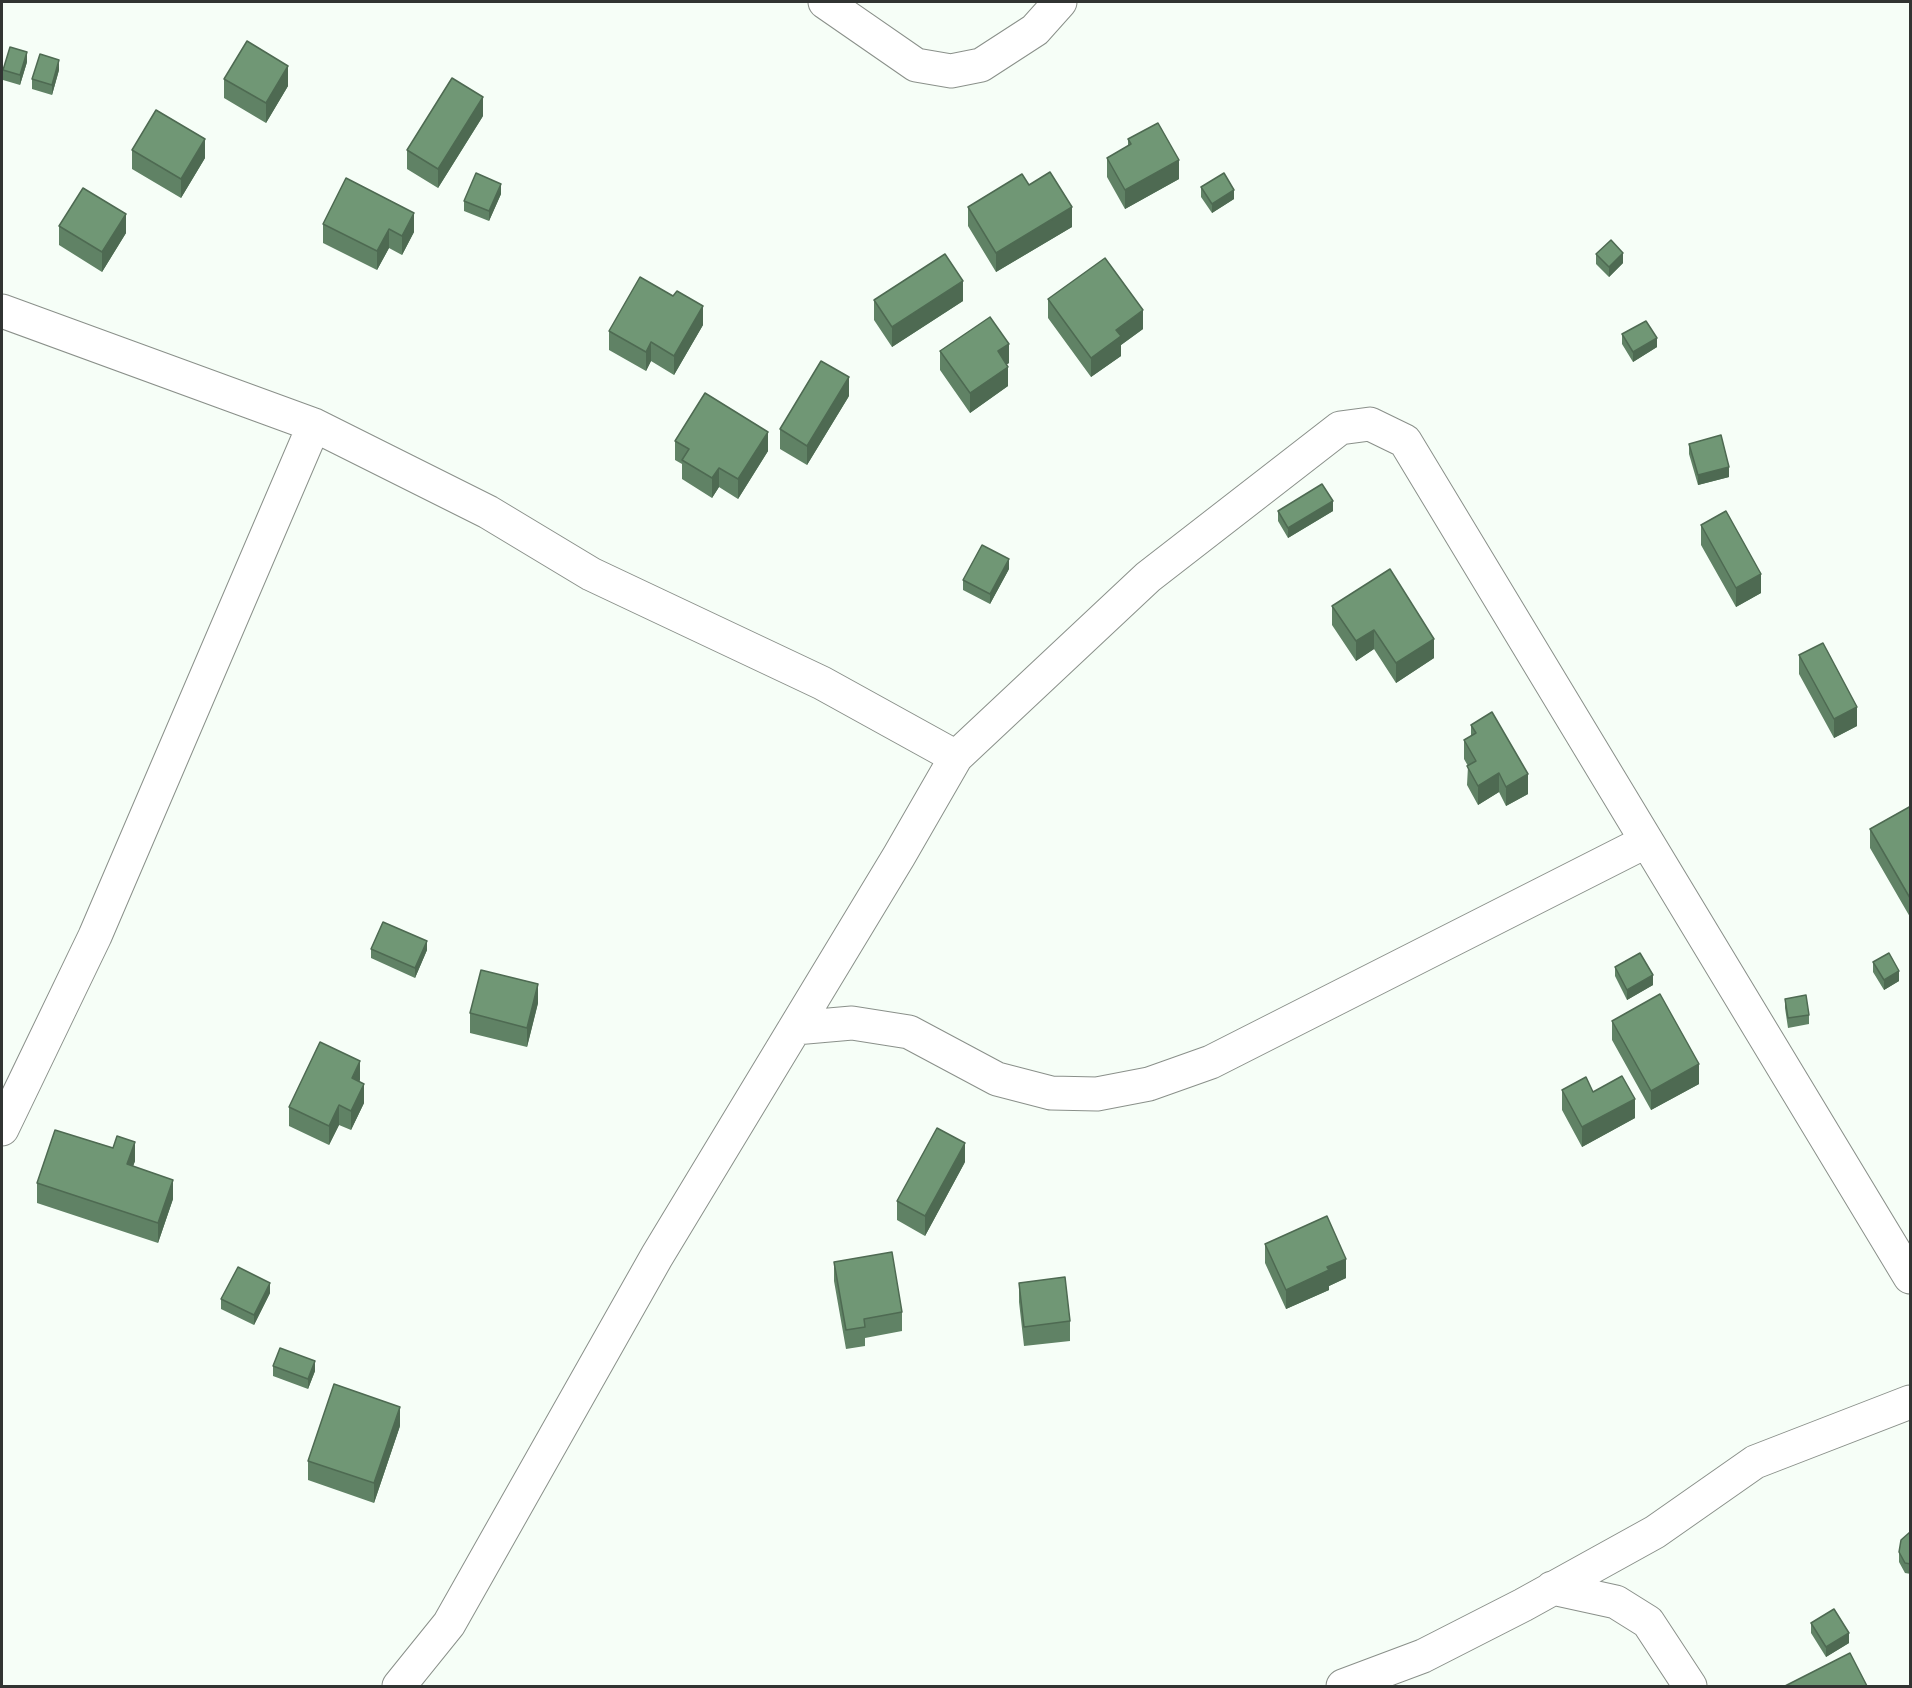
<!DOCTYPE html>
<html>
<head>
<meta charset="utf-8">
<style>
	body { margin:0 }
	#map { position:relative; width:1912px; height:1688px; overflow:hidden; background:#f6fef7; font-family:Bitter,serif }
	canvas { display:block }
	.frame { position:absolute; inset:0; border:3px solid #313432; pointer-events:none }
</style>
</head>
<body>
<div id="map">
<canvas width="1912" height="1688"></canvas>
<div class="frame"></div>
</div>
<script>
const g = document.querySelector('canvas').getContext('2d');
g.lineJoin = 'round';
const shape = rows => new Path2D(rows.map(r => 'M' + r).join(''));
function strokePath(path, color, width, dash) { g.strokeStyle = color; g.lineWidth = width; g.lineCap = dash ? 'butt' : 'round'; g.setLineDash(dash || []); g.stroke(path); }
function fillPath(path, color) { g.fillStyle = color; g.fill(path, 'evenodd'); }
const street = shape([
	[825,2,916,65,951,71,981,65,1035,30,1060,2],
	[2,311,314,425,488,512,591,574,822,683,956,757],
	[795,1028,852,1023,909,1032,997,1079,1051,1093,1097,1094,1149,1084,1211,1062,1645,842],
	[2,1129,95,936,314,425],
	[1552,1588,1616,1602,1648,1622,1690,1686],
	[399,1686,449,1624,657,1256,899,856,956,757,1148,577,1340,428,1370,424,1405,441,1910,1277],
	[1343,1686,1423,1656,1523,1605,1655,1532,1755,1462,1910,1402]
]);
strokePath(street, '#8a908a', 35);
strokePath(street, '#fff', 33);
fillPath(shape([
	[27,62,20,85,3,80,3,70],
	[59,70,52,95,32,89,32,79],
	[224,79,288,86,266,123,224,98],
	[483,116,438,188,407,169,407,150],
	[1128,139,1179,179,1125,209,1107,177,1107,158,1128,146],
	[132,150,205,158,181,198,132,169],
	[346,178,414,232,402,255,389,248,377,270,323,243,323,224],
	[1201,187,1234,199,1212,213,1201,197],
	[501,194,489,221,464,211,464,201],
	[968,207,1072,227,996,272,968,226],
	[59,226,126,233,102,272,59,245],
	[1596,254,1623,263,1609,277,1596,264],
	[1048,299,1143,329,1121,345,1121,356,1091,377,1048,318],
	[874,300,963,301,892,347,874,320],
	[703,325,674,375,651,361,646,371,609,350,609,331],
	[1622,334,1657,347,1633,362,1622,344],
	[940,351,1009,363,1007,364,1008,386,970,413,940,370],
	[849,396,807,465,780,449,780,429],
	[675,441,768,451,738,499,719,487,712,498,682,479,682,464,675,460],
	[1689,444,1729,477,1698,485,1689,454],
	[1278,511,1333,511,1288,538,1278,521],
	[1701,525,1761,593,1736,607,1701,545],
	[1009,569,990,604,963,590,963,580],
	[1332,606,1434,658,1396,683,1374,649,1356,661,1332,625],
	[1799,655,1857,726,1834,738,1799,674],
	[1471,725,1528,794,1506,806,1499,792,1478,805,1467,785,1468,766,1464,759,1464,740,1471,736],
	[1911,806,1911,916,1910,917,1870,848,1870,829],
	[371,949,427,950,415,978,371,958],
	[1873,962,1899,981,1884,990,1873,972],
	[1615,967,1653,985,1627,1000,1615,976],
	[1785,999,1809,1015,1809,1024,1788,1028,1785,1008],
	[538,1003,527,1047,470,1033,470,1013],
	[1612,1021,1699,1084,1651,1110,1612,1040],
	[360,1080,359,1082,364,1103,351,1130,339,1125,329,1145,289,1126,289,1107],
	[1562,1090,1593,1092,1635,1118,1582,1147,1562,1110],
	[113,1148,135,1161,133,1166,173,1199,158,1243,37,1203,37,1183],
	[965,1162,925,1236,897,1220,897,1201],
	[1265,1244,1346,1278,1329,1286,1329,1290,1286,1309,1265,1263],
	[834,1262,902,1312,902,1331,865,1338,865,1346,846,1349,834,1281],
	[1019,1283,1070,1321,1070,1341,1024,1346,1019,1302],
	[270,1293,254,1325,221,1309,221,1299],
	[273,1366,315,1371,308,1389,273,1376],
	[400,1426,374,1503,308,1480,308,1461],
	[1911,1532,1911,1574,1905,1573,1899,1562,1899,1552],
	[1811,1623,1849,1643,1826,1657,1811,1633]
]), '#608265');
fillPath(shape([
	[27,52,27,62,20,85,20,75],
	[59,60,59,70,52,95,52,85],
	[288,66,288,86,266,123,266,103],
	[483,97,483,116,438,188,438,169],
	[205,139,205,158,181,198,181,179],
	[1179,160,1179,179,1125,209,1125,190],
	[501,184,501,194,489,221,489,211],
	[1234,190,1234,199,1212,213,1212,204],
	[1072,207,1072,227,996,272,996,253],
	[414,213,414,232,402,255,402,236],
	[126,214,126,233,102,272,102,252],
	[389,229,389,248,377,270,377,251],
	[1623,253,1623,263,1609,277,1609,267],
	[963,281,963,301,892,347,892,327],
	[703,306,703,325,674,375,674,356],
	[1143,310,1143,329,1121,345,1121,356,1091,377,1091,358,1116,330],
	[1657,338,1657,347,1633,362,1633,352],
	[651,342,651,361,646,371,646,352],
	[1009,344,1009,363,998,370,998,351],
	[1008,367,1008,386,970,413,970,393],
	[849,377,849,396,807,465,807,446],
	[768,432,768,451,738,499,738,479],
	[1729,467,1729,477,1698,485,1698,475],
	[719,468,719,487,712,498,712,478],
	[1333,501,1333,511,1288,538,1288,528],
	[1009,559,1009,569,990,604,990,594],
	[1761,574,1761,593,1736,607,1736,588],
	[1374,630,1374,649,1356,661,1356,641],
	[1434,639,1434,658,1396,683,1396,663],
	[1857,707,1857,726,1834,738,1834,719],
	[1499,773,1499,792,1478,805,1478,786],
	[1528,774,1528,794,1506,806,1506,787],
	[1911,897,1911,916,1910,917,1910,898],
	[427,941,427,950,415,978,415,968],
	[1899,971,1899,981,1884,990,1884,980],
	[1653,975,1653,985,1627,1000,1627,990],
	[538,984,538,1003,527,1047,527,1028],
	[360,1061,360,1080,352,1097,352,1078],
	[1699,1064,1699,1084,1651,1110,1651,1091],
	[364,1084,364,1103,351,1130,351,1111],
	[1635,1099,1635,1118,1582,1147,1582,1127],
	[339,1105,339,1125,329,1145,329,1126],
	[135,1142,135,1161,127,1183,127,1164],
	[965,1143,965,1162,925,1236,925,1216],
	[173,1180,173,1199,158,1243,158,1223],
	[1346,1259,1346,1278,1329,1286,1329,1290,1286,1309,1286,1290,1327,1267],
	[270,1283,270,1293,254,1325,254,1315],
	[315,1361,315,1371,308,1389,308,1379],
	[400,1407,400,1426,374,1503,374,1483],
	[1849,1633,1849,1643,1826,1657,1826,1647]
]), '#4e6a52');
const building = shape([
	[247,41,288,66,266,103,224,79,247,41],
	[10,47,27,52,20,75,3,70,10,47],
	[40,54,59,60,52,85,32,79,40,54],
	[452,78,483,97,438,169,407,150,452,78],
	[156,110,205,139,181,179,132,150,156,110],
	[1158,123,1179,160,1125,190,1107,158,1131,144,1128,139,1158,123],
	[1050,172,1072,207,996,253,968,207,1022,174,1029,185,1050,172],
	[476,173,501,184,489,211,464,201,476,173],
	[1224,173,1234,190,1212,204,1201,187,1224,173],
	[346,178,414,213,402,236,389,229,377,251,323,224,346,178],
	[83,188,126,214,102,252,59,226,83,188],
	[1611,240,1623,253,1609,267,1596,254,1611,240],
	[945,254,963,281,892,327,874,300,945,254],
	[1105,258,1143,310,1116,330,1121,336,1091,358,1048,299,1105,258],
	[640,277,673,296,677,291,703,306,674,356,651,342,646,352,609,331,640,277],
	[990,317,1009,344,998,351,1008,367,970,393,940,351,990,317],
	[1646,321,1657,338,1633,352,1622,334,1646,321],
	[821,361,849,377,807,446,780,429,821,361],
	[705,393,768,432,738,479,719,468,712,478,682,460,689,449,675,441,705,393],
	[1721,435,1729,467,1698,475,1689,444,1721,435],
	[1322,484,1333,501,1288,528,1278,511,1322,484],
	[1726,511,1761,574,1736,588,1701,525,1726,511],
	[982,545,1009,559,990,594,963,580,982,545],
	[1390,569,1434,639,1396,663,1374,630,1356,641,1332,606,1390,569],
	[1823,643,1857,707,1834,719,1799,655,1823,643],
	[1492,712,1528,774,1506,787,1499,773,1478,786,1467,766,1476,761,1464,740,1476,733,1471,725,1492,712],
	[1911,806,1911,897,1910,898,1870,829,1911,806],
	[383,922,427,941,415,968,371,949,383,922],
	[1640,953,1653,975,1627,990,1615,967,1640,953],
	[1889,953,1899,971,1884,980,1873,962,1889,953],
	[481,970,538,984,527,1028,470,1013,481,970],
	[1660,994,1699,1064,1651,1091,1612,1021,1660,994],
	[1806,995,1809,1015,1788,1018,1785,999,1806,995],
	[320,1042,360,1061,352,1078,364,1084,351,1111,339,1105,329,1126,289,1107,320,1042],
	[1622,1076,1635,1099,1582,1127,1562,1090,1586,1077,1593,1092,1622,1076],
	[937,1128,965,1143,925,1216,897,1201,937,1128],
	[55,1130,113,1148,117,1136,135,1142,127,1164,173,1180,158,1223,37,1183,55,1130],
	[1327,1216,1346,1259,1327,1267,1329,1270,1286,1290,1265,1244,1327,1216],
	[892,1252,902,1312,864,1319,865,1327,846,1330,834,1262,892,1252],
	[238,1267,270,1283,254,1315,221,1299,238,1267],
	[1065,1277,1070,1321,1024,1327,1019,1283,1065,1277],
	[280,1348,315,1361,308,1379,273,1366,280,1348],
	[334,1384,400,1407,374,1483,308,1461,334,1384],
	[1910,1532,1911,1532,1911,1564,1905,1563,1899,1552,1901,1540,1910,1532],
	[1834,1609,1849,1633,1826,1647,1811,1623,1834,1609],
	[1850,1653,1867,1686,1785,1686,1850,1653]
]);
fillPath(building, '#709775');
strokePath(building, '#4e6a52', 1.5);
</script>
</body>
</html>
